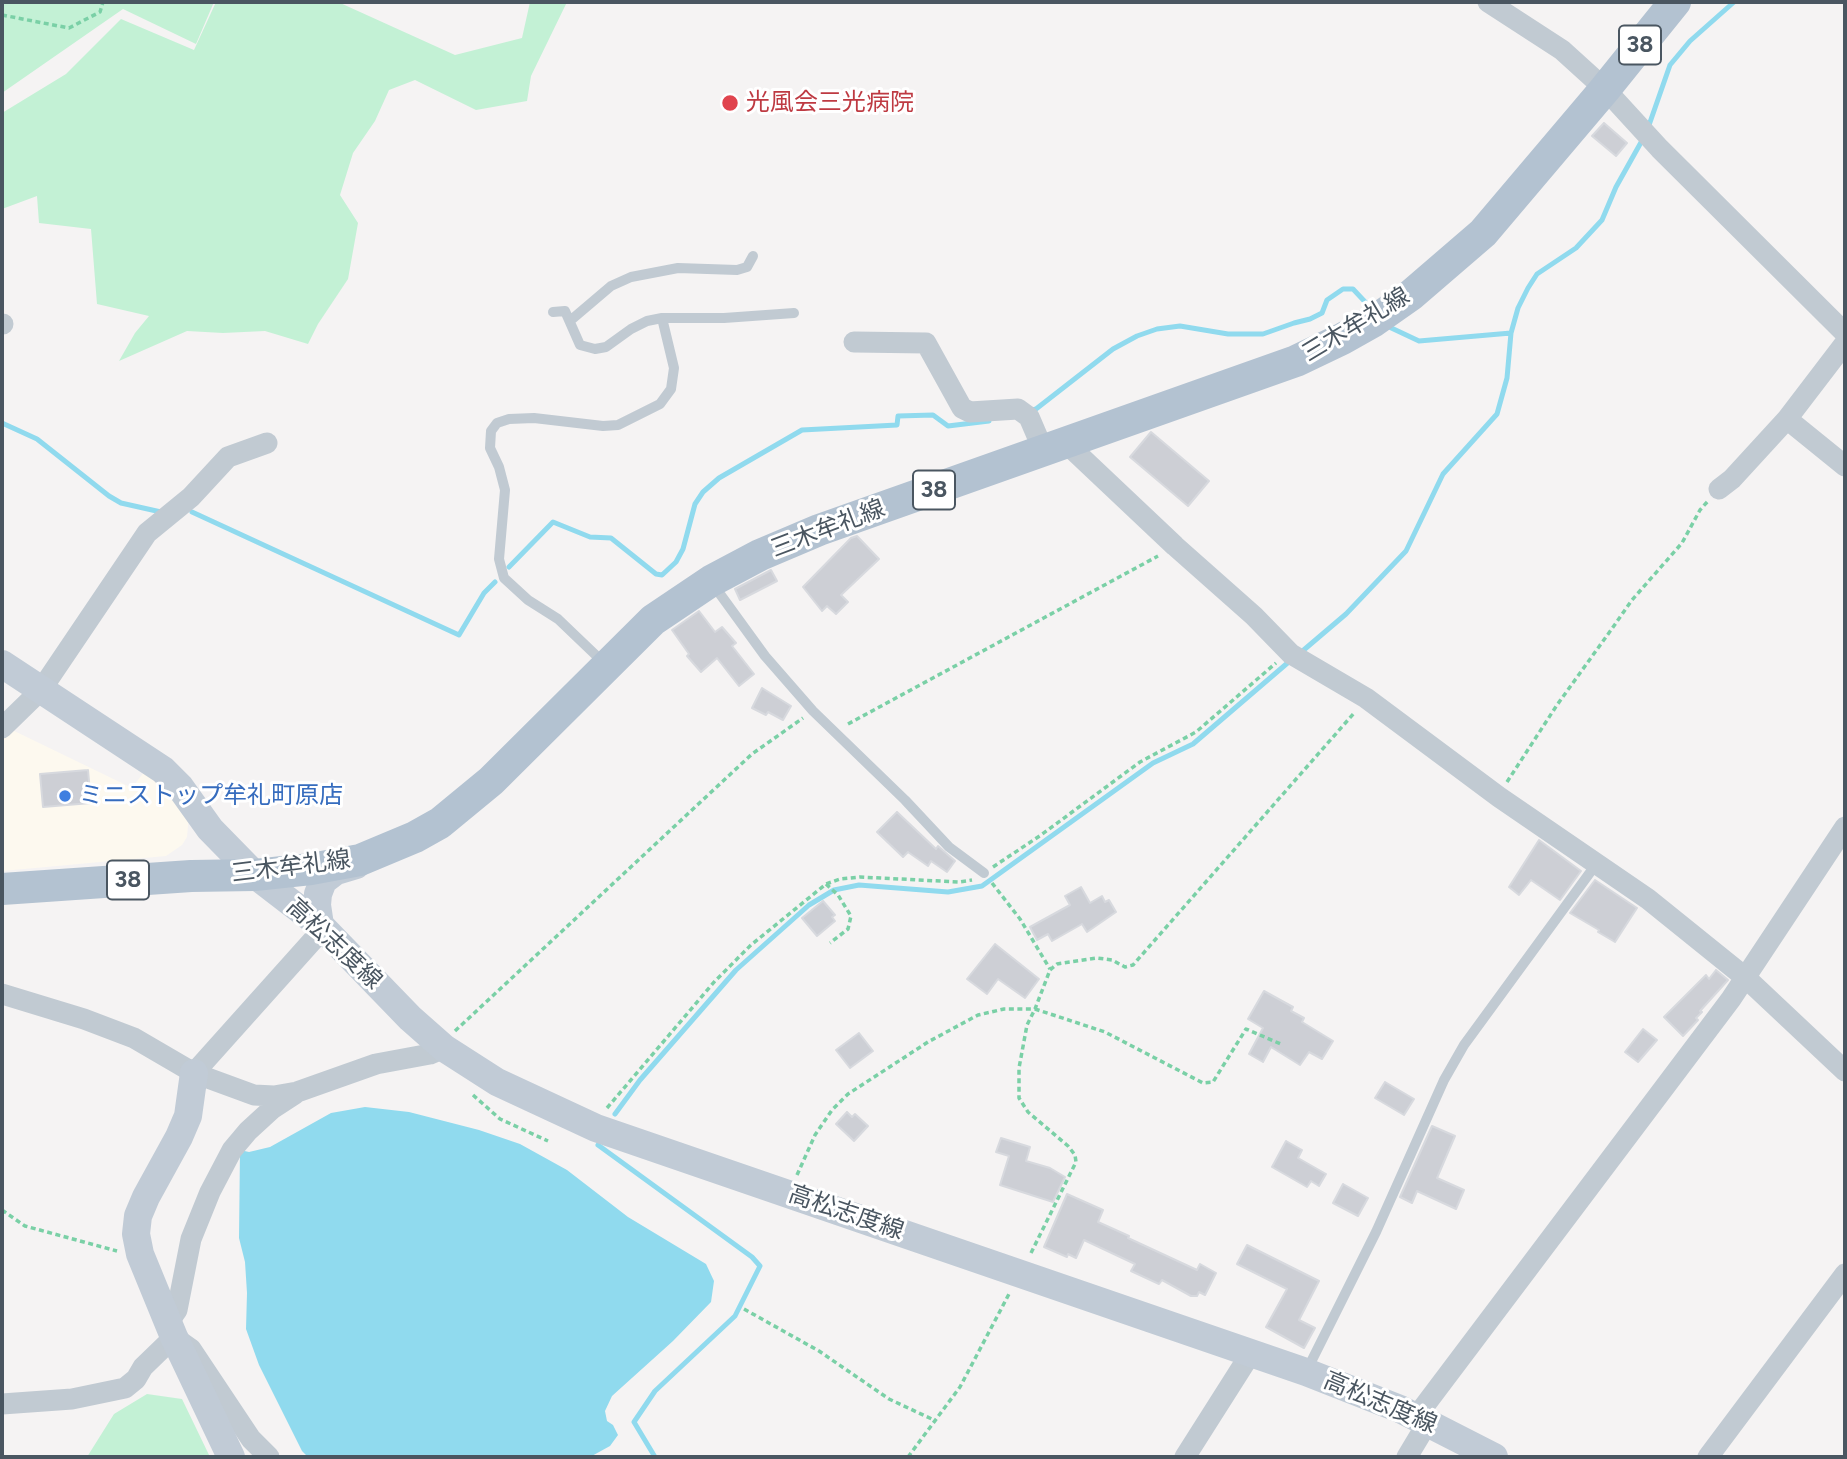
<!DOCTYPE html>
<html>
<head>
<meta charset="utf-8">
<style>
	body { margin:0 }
	#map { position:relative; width:1847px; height:1459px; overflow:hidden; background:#f5f3f3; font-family:Figtree,sans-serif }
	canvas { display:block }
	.frame { position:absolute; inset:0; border:4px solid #4a5661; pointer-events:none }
</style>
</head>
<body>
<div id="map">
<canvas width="1847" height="1459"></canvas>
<div class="frame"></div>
</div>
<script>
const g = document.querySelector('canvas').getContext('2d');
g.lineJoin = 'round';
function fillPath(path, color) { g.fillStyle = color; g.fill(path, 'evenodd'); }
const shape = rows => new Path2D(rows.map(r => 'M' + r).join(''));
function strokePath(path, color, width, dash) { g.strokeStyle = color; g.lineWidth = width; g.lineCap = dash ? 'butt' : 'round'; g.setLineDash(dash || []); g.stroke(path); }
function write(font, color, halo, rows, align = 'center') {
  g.font = font + ' Figtree,"Noto Sans JP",sans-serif'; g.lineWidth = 6; g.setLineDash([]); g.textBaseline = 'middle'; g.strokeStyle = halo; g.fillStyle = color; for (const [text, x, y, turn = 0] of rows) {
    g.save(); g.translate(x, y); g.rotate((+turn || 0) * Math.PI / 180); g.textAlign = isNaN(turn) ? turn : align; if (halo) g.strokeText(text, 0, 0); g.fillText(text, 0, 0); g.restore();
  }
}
fillPath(shape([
	[4,726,132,788,147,768,189,814,187,837,182,845,166,856,2,871]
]), '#fdf9ef');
fillPath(shape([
	[2,2,214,2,196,44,123,9,2,93],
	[216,2,338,2,455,55,522,38,530,2,567,2,531,76,527,101,476,110,415,80,389,90,375,121,353,153,340,195,358,223,348,279,318,324,308,344,265,331,223,333,187,331,119,361,135,333,149,316,97,304,91,229,39,223,37,196,2,209,2,113,66,74,121,19,194,50],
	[147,1394,182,1399,210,1457,87,1457,114,1414]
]), '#c3f1d5');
fillPath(shape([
	[365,1107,409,1112,479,1130,520,1144,567,1170,628,1217,706,1264,714,1281,711,1302,673,1341,612,1396,605,1411,607,1421,613,1425,618,1435,610,1446,590,1457,308,1457,302,1451,259,1365,246,1329,247,1293,245,1262,239,1238,240,1150,249,1152,270,1147,331,1113]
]), '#90daee');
strokePath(shape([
	[1648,128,1670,65,1690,41,1734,2],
	[1385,325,1419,341,1511,333],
	[1029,411,1036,409,1113,349,1137,336,1157,329,1180,326,1228,334,1263,334,1294,323,1310,319,1322,313,1327,300,1343,289,1353,289,1368,305],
	[2,423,37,439,109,496,121,503,161,512],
	[192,512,459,635,484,593,495,582],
	[509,567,553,522,590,537,611,538,656,574,662,575,676,562,683,549,695,504,703,492,719,478,802,430,897,425,898,416,933,415,948,426,989,421],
	[1299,654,1346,614,1406,551,1443,474,1497,414,1507,378,1511,333,1518,308,1528,288,1537,274,1576,248,1602,220,1616,187,1644,137],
	[615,1114,640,1080,736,970,809,905,834,890,859,885,948,892,982,886,1153,763,1193,744,1291,660],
	[598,1145,752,1257,760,1266,735,1316,655,1391,634,1422,655,1457]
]), '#90daee', 5);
const building = shape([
	[1604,123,1627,143,1616,156,1592,136,1604,123],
	[1151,432,1209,481,1188,506,1130,457,1151,432],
	[857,536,879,559,841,595,848,602,836,614,827,606,822,611,803,587,851,538,857,536],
	[771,570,777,581,740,600,735,589,771,570],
	[699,611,715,632,722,627,736,643,732,646,754,674,739,686,717,658,701,672,687,656,689,654,672,630,699,611],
	[762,688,791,706,783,720,768,712,766,715,752,708,762,688],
	[88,770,91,803,43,807,40,774,88,770],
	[897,812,936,849,938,846,955,861,947,872,931,861,928,866,908,852,903,857,877,832,897,812],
	[1539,840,1581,871,1560,900,1531,880,1519,895,1509,887,1539,840],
	[1595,880,1637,908,1615,942,1598,932,1599,930,1570,913,1595,880],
	[1081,887,1090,903,1102,896,1105,902,1109,900,1116,912,1087,932,1082,924,1052,941,1048,934,1037,940,1030,927,1070,905,1065,896,1081,887],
	[823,901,835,915,832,917,835,921,817,936,802,918,823,901],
	[995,944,1039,979,1025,998,998,979,987,994,967,979,995,944],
	[1716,970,1728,980,1700,1011,1702,1012,1696,1018,1698,1020,1683,1036,1664,1017,1706,975,1709,979,1716,970],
	[1264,991,1293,1007,1291,1011,1304,1018,1302,1022,1333,1041,1322,1059,1309,1052,1300,1065,1271,1047,1263,1062,1249,1054,1263,1028,1248,1019,1264,991],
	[1643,1029,1657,1040,1638,1062,1625,1052,1643,1029],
	[859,1033,873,1051,850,1068,836,1050,859,1033],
	[1385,1082,1414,1099,1404,1115,1375,1098,1385,1082],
	[847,1112,852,1117,855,1114,868,1126,854,1141,836,1124,847,1112],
	[1432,1126,1455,1136,1437,1178,1464,1190,1456,1209,1417,1191,1412,1203,1400,1197,1432,1126],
	[1001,1138,1030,1147,1026,1161,1050,1168,1065,1177,1053,1202,1000,1185,1009,1156,996,1152,1001,1138],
	[1286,1141,1302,1150,1298,1158,1326,1174,1319,1186,1311,1181,1307,1187,1272,1167,1286,1141],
	[1343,1184,1368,1198,1358,1216,1333,1203,1343,1184],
	[1067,1194,1103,1210,1098,1222,1129,1236,1128,1238,1197,1270,1200,1264,1216,1273,1205,1295,1199,1292,1197,1296,1191,1296,1162,1280,1159,1284,1131,1271,1135,1264,1084,1240,1076,1258,1068,1254,1067,1257,1044,1247,1067,1194],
	[1247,1245,1319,1281,1299,1320,1315,1328,1304,1348,1266,1327,1287,1289,1237,1264,1247,1245]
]);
fillPath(building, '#cdcfd5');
strokePath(building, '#d7d9de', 2);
strokePath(shape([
	[2,15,69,28,100,12,103,2],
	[848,724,1158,556],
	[1507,782,1557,705,1611,630,1632,600,1682,543,1700,510,1708,501],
	[993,867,1041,835,1140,762,1196,732,1276,663],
	[992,883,1020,919,1050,969],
	[826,884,838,895,851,916,848,929,830,943],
	[455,1031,752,754,803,718],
	[473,1095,500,1119,548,1141],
	[607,1108,715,981,751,945,826,884,840,879,860,877,959,882,972,880],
	[797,1175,815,1135,832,1110,848,1094,928,1042,978,1015,1004,1009,1035,1009,1050,970,1057,964,1097,958,1112,960,1125,967,1133,965,1355,712],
	[2,1210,25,1226,117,1251],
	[1031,1253,1076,1162,1075,1155,1068,1146,1028,1112,1019,1098,1019,1068,1027,1025,1035,1009,1105,1032,1203,1083,1213,1082,1246,1029,1283,1045],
	[744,1309,819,1351,889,1399,936,1421],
	[908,1457,960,1387,1009,1294]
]), '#7ad0a6', 3.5, [5, 3.5]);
strokePath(shape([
	[553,312,565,311,580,345,595,349,606,347,631,329,647,321,662,318,724,318,794,313],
	[571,320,611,286,631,277,678,268,737,270,747,267,753,256],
	[712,583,765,656,813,711,905,800,949,847,984,873],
	[604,663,558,619,528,600,504,578,499,559,505,490,499,467,490,448,491,431,497,423,509,419,534,418,603,426,618,425,660,404,671,389,674,368,662,318],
	[1306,1372,1376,1232,1444,1080,1464,1045,1597,863]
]), '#c1cad2', 10);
strokePath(shape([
	[1488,2,1562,50,1605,89,1660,149,1845,333],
	[2,324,3,324],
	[854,342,926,343,962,408,970,412,1018,409,1029,417,1044,452],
	[1787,419,1845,466],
	[1067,444,1175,546,1254,616,1291,654,1366,698,1499,797,1648,899,1746,978,1845,1071],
	[1719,489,1732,479,1787,419,1845,343],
	[2,728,41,690,147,533,191,497,228,457,267,443],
	[2,994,84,1019,134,1038,194,1073,254,1095,274,1096,297,1092,376,1064,430,1054,444,1048],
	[194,1073,323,929],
	[168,1323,177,1310,191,1239,210,1192,232,1150,248,1131,272,1109,295,1094],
	[2,1404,72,1399,125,1388,136,1379,143,1367,174,1337,191,1349,251,1439,269,1457],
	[1416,1417,1731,999,1845,827],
	[1185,1457,1251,1353],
	[1407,1457,1428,1422],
	[1708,1457,1845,1274]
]), '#c1cad2', 21);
strokePath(shape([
	[2,664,163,770,180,787,210,829,255,875,320,925,410,1018,444,1048,497,1082,596,1128,1306,1372,1400,1409,1494,1457],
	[320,925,317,905,318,894,323,881,336,871,356,865],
	[194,1073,188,1116,179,1137,146,1197,138,1216,136,1234,140,1254,174,1337,231,1457]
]), '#c1cbd6', 28);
strokePath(shape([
	[2,889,191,876,255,875,311,869,360,860,415,837,440,823,491,781,653,620,711,581,760,555,819,530,1296,361,1342,339,1374,321,1411,295,1483,233,1605,89,1675,2]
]), '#b3c2d1', 32);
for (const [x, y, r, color] of [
	[730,103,9,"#e0444e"],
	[65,796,7,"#3f7fe0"]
]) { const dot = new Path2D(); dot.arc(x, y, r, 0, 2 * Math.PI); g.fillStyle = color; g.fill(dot); strokePath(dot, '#fff', 2.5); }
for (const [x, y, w] of [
	[1640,45,42],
	[934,490,42],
	[128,880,42]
]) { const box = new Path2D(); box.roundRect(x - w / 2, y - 19.5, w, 39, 5); g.fillStyle = '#fff'; g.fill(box); strokePath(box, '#4a5661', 2); }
write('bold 23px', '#4a5661', null, [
	["38",1640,45],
	["38",934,490],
	["38",128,880]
]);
write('24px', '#be3a42', '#fff', [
	["光風会三光病院",746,103]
], 'left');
write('24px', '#4a5661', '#fff', [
	["三木牟礼線",1356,325,-31],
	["三木牟礼線",828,529,-21],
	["三木牟礼線",291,867,-7],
	["高松志度線",334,944,43],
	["高松志度線",846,1213,19],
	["高松志度線",1380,1403,23]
]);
write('24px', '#366cbe', '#fff', [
	["ミニストップ牟礼町原店",79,796]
], 'left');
</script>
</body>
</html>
